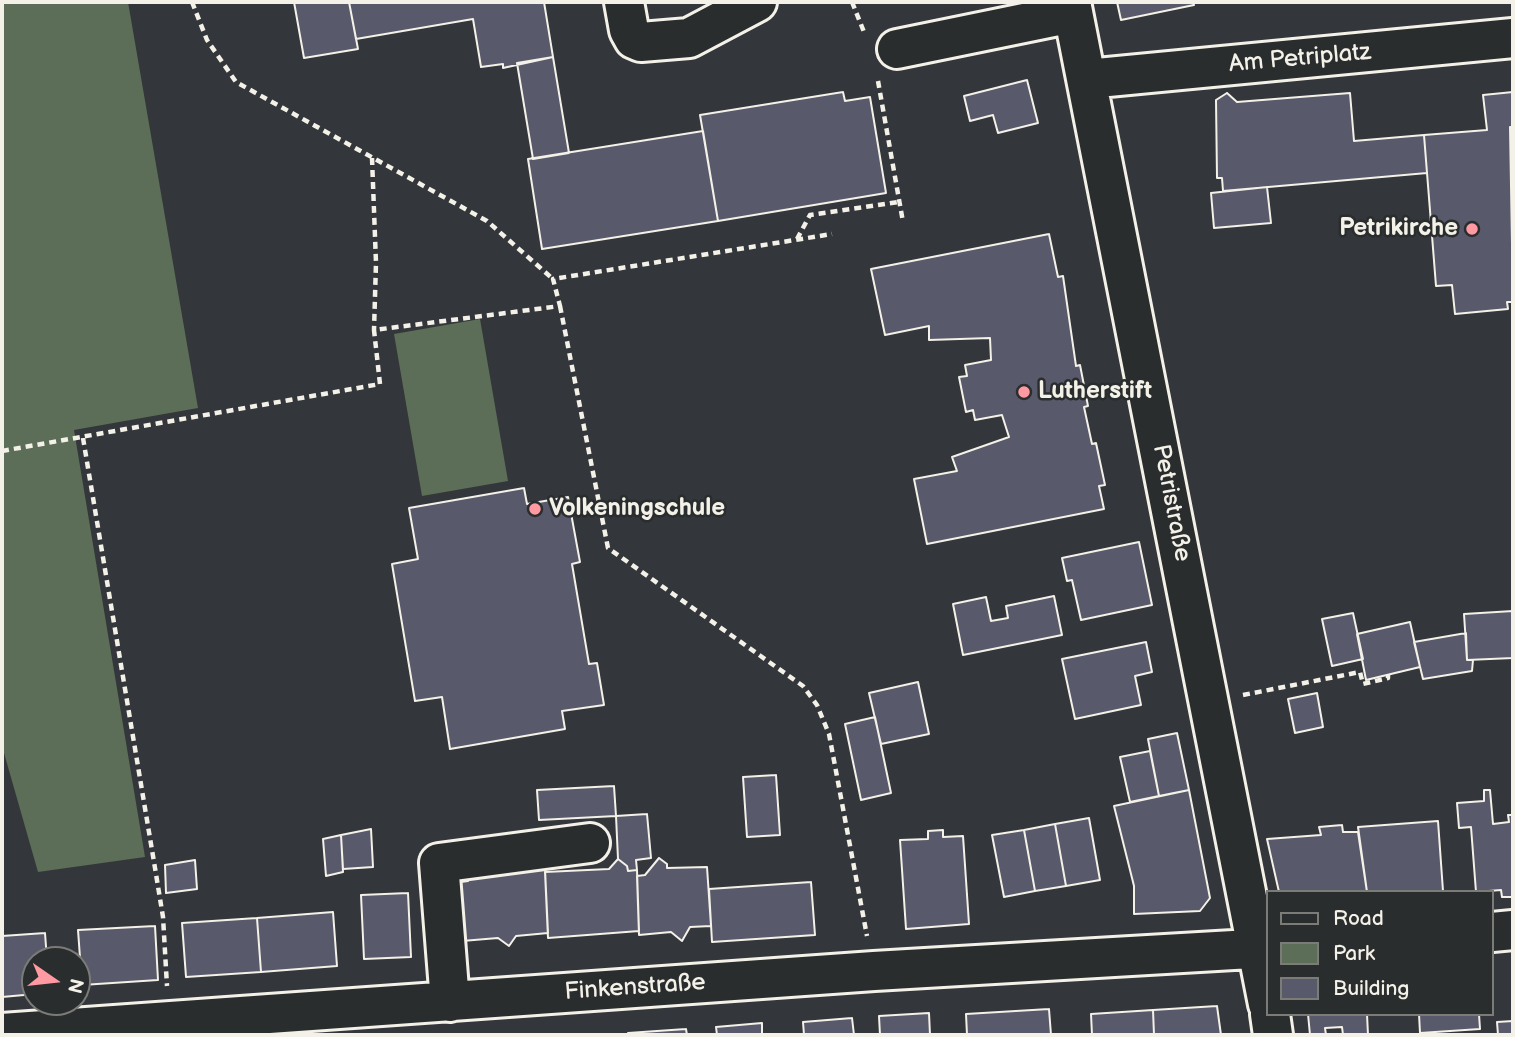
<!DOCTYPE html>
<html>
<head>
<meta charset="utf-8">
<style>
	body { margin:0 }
	#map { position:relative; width:1515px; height:1037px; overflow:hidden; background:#33363a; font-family:"Balsamiq Sans",sans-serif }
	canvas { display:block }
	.frame { position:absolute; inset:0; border:4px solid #f4f1e8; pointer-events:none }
	.legend { position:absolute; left:1266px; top:890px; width:228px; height:126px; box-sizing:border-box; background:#2a2d2e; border:2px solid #7b7b78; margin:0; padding:9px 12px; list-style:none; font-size:21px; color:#f4f1e8 }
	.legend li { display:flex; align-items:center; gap:14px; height:35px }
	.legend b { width:35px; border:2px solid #7b7b78 }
	.north { position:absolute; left:21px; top:946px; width:70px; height:70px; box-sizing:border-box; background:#2a2d2e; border:2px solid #7b7b78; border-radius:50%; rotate:104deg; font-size:19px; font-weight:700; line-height:28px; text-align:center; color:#f4f1e8 }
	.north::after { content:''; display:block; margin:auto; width:24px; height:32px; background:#ff9aa2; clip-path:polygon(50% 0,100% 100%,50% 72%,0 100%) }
</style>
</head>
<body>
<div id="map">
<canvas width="1515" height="1037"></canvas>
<div class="frame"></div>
<ul class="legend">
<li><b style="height:9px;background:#2a2d2e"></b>Road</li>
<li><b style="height:19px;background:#5c6e57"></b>Park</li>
<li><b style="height:19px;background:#58596b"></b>Building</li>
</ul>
<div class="north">N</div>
</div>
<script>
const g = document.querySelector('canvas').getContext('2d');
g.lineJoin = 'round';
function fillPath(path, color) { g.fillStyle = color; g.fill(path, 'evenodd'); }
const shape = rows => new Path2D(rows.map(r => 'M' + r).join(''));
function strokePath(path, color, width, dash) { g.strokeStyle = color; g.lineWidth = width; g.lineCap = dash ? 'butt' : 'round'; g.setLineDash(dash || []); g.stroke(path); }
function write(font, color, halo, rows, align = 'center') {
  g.font = font + ' "Balsamiq Sans",sans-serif'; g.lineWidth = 5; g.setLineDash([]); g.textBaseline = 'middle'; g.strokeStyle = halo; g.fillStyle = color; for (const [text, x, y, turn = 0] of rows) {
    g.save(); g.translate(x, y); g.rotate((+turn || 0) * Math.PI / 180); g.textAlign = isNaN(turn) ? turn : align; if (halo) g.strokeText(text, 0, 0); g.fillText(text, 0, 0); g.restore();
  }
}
fillPath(shape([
	[2,2,128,2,198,408,74,430,145,857,38,872,2,746],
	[480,319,508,481,422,496,394,334]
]), '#5c6e57');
const building = shape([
	[294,2,349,2,358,49,304,58,294,2],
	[349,2,544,2,553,57,503,68,503,64,481,67,473,19,356,39,349,2],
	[1117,2,1193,2,1194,5,1121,20,1117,2],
	[553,57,569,153,533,159,517,63,553,57],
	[1027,80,1038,123,998,133,993,115,970,121,964,96,1027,80],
	[843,92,845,101,870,97,886,193,718,221,700,115,843,92],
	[1513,92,1513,127,1510,127,1513,302,1507,302,1508,309,1455,314,1452,285,1436,286,1424,135,1487,130,1483,95,1513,92],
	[1227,93,1237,102,1350,93,1354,141,1424,135,1427,173,1223,191,1222,178,1217,178,1216,100,1227,93],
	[703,131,718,221,542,249,528,159,703,131],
	[1267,187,1271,223,1214,228,1211,193,1267,187],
	[1049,234,1058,277,1063,276,1076,366,1080,365,1088,406,1084,407,1092,444,1096,443,1105,485,1099,486,1104,509,927,544,914,479,957,471,952,457,1009,437,1002,415,975,420,973,410,966,412,959,377,967,376,965,365,991,360,990,338,929,340,929,326,885,335,871,269,1049,234],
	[524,488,527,504,568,497,580,562,572,564,589,664,597,663,604,705,562,711,565,729,450,749,442,697,415,701,392,564,418,559,409,508,524,488],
	[1139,542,1152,605,1081,620,1072,580,1067,581,1062,558,1139,542],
	[1054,596,1062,635,963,655,953,604,986,597,991,621,1008,618,1006,606,1054,596],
	[1513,611,1513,658,1467,660,1464,614,1513,611],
	[1353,613,1363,659,1332,666,1322,619,1353,613],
	[1410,622,1420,667,1366,680,1357,634,1410,622],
	[1466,633,1467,660,1473,660,1472,671,1423,679,1414,642,1466,633],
	[1146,642,1152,672,1135,676,1141,705,1075,719,1062,659,1146,642],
	[918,682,929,734,881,744,869,693,918,682],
	[1317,693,1323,727,1295,733,1288,699,1317,693],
	[875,717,891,793,861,800,845,724,875,717],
	[1177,733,1189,790,1159,796,1148,739,1177,733],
	[1150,751,1159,796,1130,802,1120,757,1150,751],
	[776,775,780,835,747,837,743,777,776,775],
	[614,786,616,816,539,820,537,790,614,786],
	[1189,790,1210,898,1200,911,1134,914,1134,886,1114,806,1189,790],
	[1484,790,1490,790,1493,824,1509,822,1508,815,1513,815,1513,897,1502,897,1501,890,1476,892,1471,827,1459,828,1457,803,1484,801,1484,790],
	[647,814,651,858,636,860,637,870,628,871,627,866,618,859,616,816,647,814],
	[1089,818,1100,880,1066,886,1055,824,1089,818],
	[1438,821,1443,891,1367,892,1358,827,1438,821],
	[1055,824,1066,886,1035,891,1024,830,1055,824],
	[1342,825,1343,832,1358,832,1367,892,1279,892,1267,839,1321,835,1319,827,1342,825],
	[371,829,373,867,343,869,341,835,371,829],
	[943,830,943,837,963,836,969,924,906,929,900,840,928,839,928,831,943,830],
	[1024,830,1035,891,1004,897,992,835,1024,830],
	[341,835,343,872,326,876,323,839,341,835],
	[659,858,667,864,667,868,707,867,711,926,690,927,682,941,671,932,639,935,637,876,645,875,659,858],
	[618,859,627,866,628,871,637,870,639,931,548,938,545,872,609,869,618,859],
	[195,860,197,889,166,893,165,865,195,860],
	[545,869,548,933,516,936,509,946,498,938,462,941,454,883,468,881,468,876,545,869],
	[811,882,815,935,712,942,709,889,811,882],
	[408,893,411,957,364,959,361,895,408,893],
	[333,912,337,966,261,972,257,918,333,912],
	[257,918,261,972,186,977,182,923,257,918],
	[155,926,158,980,82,985,78,930,155,926],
	[45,933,47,960,35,960,35,994,2,997,2,936,45,933],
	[1217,1006,1221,1035,1154,1035,1153,1010,1217,1006],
	[1049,1009,1051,1035,967,1035,966,1014,1049,1009],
	[1153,1010,1154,1035,1092,1035,1091,1014,1153,1010],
	[929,1013,930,1035,880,1035,879,1016,929,1013],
	[1308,1014,1367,1014,1368,1035,1343,1035,1342,1027,1325,1028,1326,1035,1310,1035,1308,1014],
	[1419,1014,1479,1014,1480,1029,1420,1033,1419,1014],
	[852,1018,854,1035,804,1035,803,1022,852,1018],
	[1513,1021,1513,1035,1498,1035,1497,1022,1513,1021],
	[762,1023,762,1035,717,1035,716,1027,762,1023],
	[686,1029,687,1035,628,1035,628,1033,686,1029]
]);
fillPath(building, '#58596b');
strokePath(building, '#f4f1e8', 2);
const minor = shape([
	[624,2,629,30,634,39,641,42,689,38,757,2],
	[1071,2,1268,1004],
	[897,49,1073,13],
	[1087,79,1513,38],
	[1492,932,1513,930],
	[450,1002,439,863,590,843],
	[1270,1014,1273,1035],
	[2,1033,874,971,1268,948]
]);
strokePath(minor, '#f4f1e8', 44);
strokePath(shape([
	[192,2,207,40,236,82,487,221,553,279],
	[852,2,864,32],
	[878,81,903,222],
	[372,158,376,263,374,330],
	[797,239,810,215,899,202],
	[560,306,608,548,803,686,817,705,829,734,867,936],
	[83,438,155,868,163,917,167,986],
	[2,451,380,384,374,330,560,306,553,279,832,234],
	[1243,695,1360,672,1363,684,1388,678,1388,675]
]), '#f4f1e8', 4.5, [7, 5]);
strokePath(minor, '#2a2d2e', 38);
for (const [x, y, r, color] of [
	[1472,229,7,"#ff9aa2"],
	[1024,392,7,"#ff9aa2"],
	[535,509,7,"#ff9aa2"]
]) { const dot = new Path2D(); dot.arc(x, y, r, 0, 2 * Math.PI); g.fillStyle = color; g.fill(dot); strokePath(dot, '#2a2d2e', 2.5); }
write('24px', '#f4f1e8', '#2a2d2e', [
	["Am Petriplatz",1300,59,-5],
	["Petristraße",1171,503,79],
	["Finkenstraße",635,988,-4]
]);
write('bold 24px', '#f4f1e8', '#2a2d2e', [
	["Petrikirche",1458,229,"right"],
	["Lutherstift",1038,392],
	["Volkeningschule",549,509]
], 'left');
</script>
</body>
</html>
